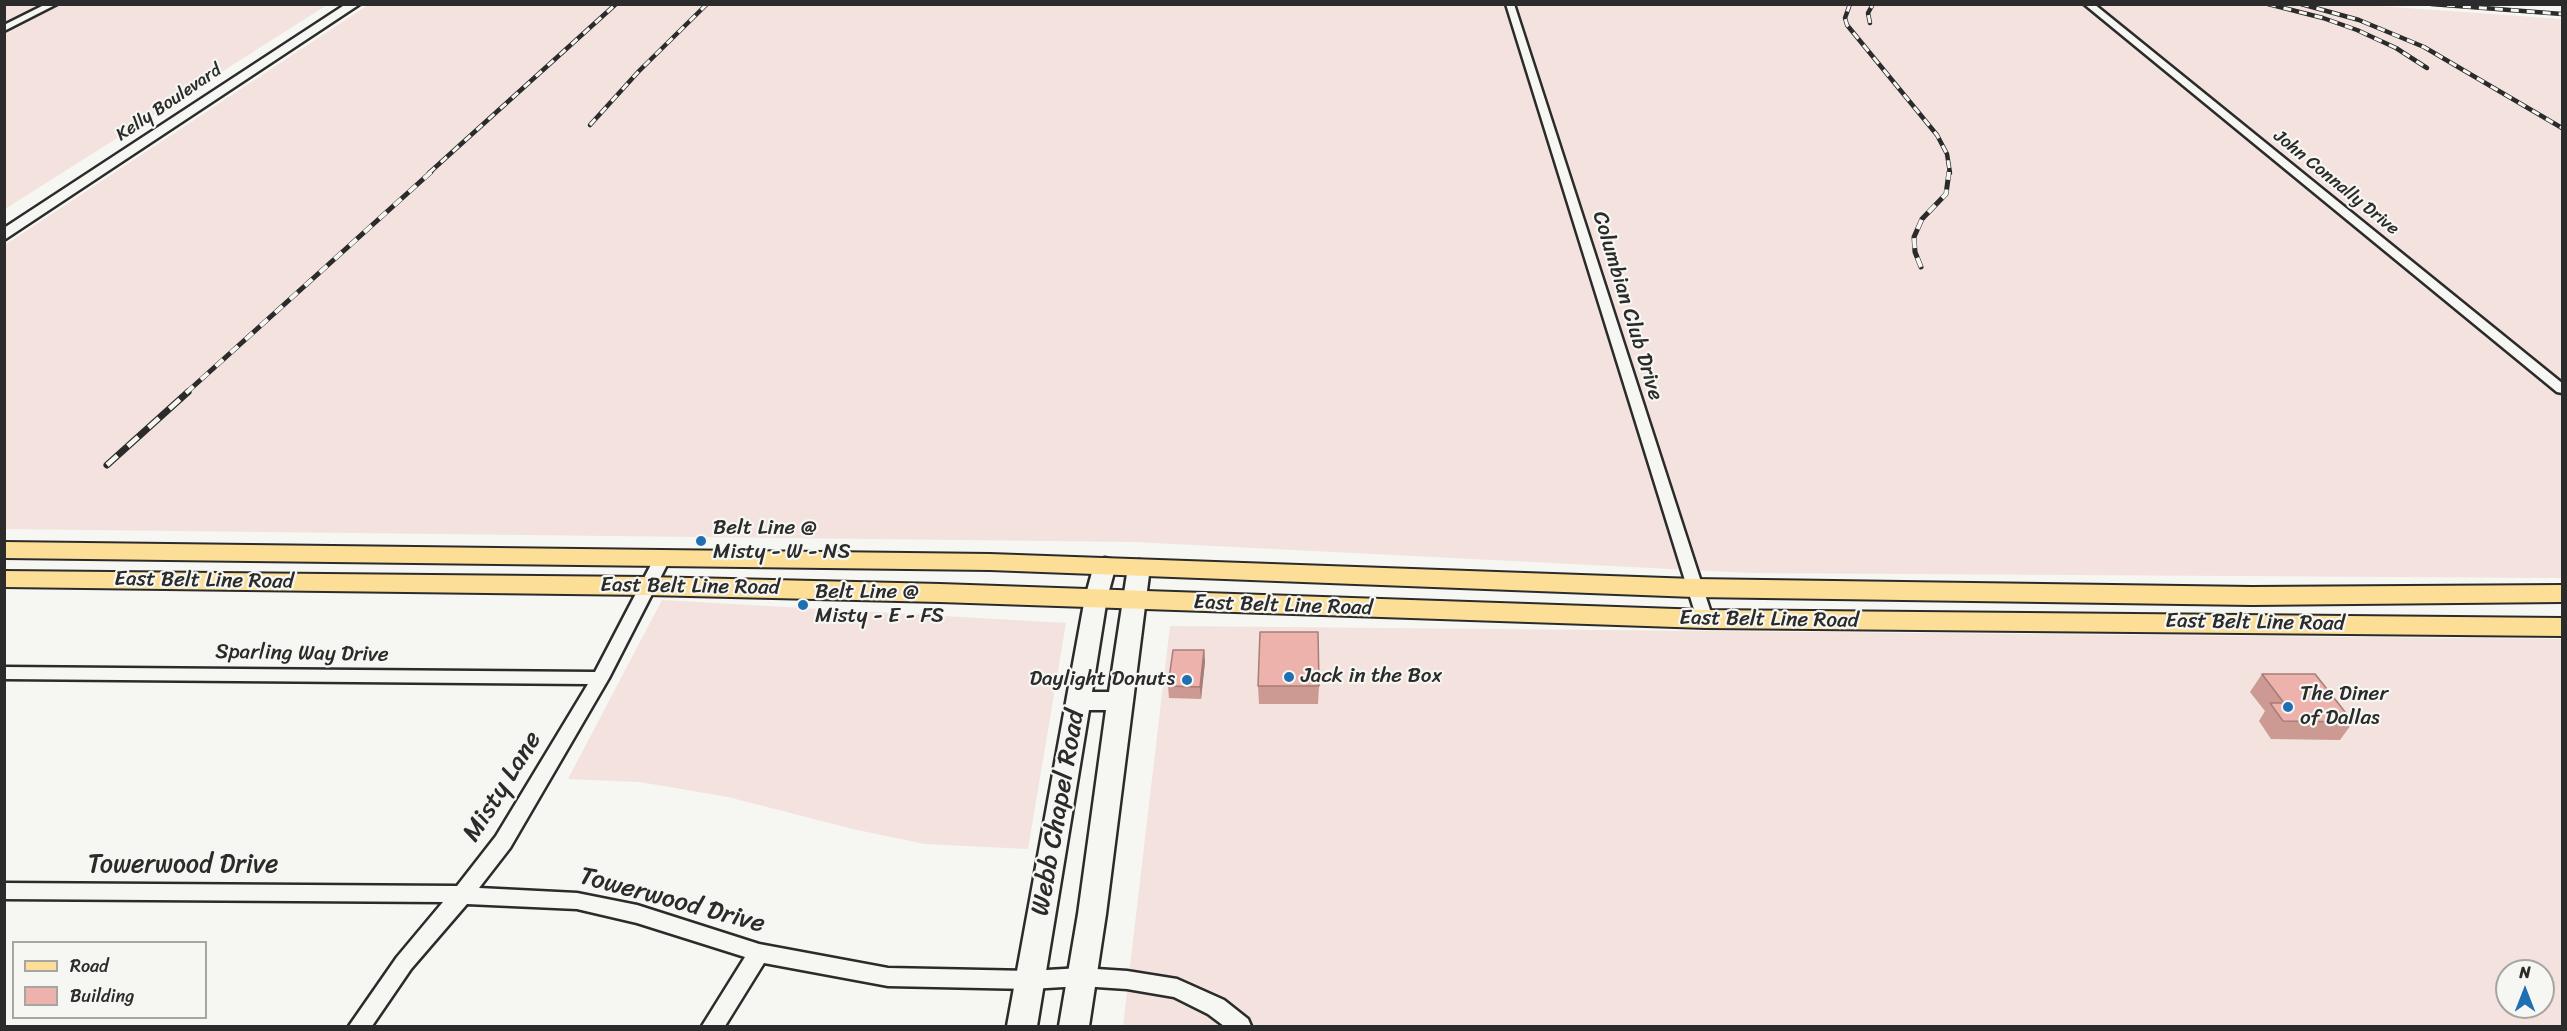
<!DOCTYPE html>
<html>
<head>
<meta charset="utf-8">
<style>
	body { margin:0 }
	#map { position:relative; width:2567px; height:1031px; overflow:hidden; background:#f6f6f2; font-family:Sriracha,sans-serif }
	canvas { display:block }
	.frame { position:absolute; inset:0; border:6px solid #2b2b2b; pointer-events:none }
	.legend { position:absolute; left:12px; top:941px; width:195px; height:78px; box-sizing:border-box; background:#f6f6f2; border:2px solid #a5a5a2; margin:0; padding:8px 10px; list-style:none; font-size:18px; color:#2b2b2b }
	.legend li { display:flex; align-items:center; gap:12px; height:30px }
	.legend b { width:30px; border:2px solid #a5a5a2 }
	.north { position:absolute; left:2495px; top:959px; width:60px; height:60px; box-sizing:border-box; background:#f6f6f2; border:2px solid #a5a5a2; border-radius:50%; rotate:0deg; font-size:16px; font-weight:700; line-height:24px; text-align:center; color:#2b2b2b }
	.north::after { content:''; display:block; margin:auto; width:21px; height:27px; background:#1f6fb2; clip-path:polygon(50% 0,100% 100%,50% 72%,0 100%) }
</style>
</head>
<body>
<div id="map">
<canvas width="2567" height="1031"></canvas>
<div class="frame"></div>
<ul class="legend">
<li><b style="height:8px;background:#fdde96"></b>Road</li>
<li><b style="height:16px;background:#edb2ab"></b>Building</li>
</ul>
<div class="north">N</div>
</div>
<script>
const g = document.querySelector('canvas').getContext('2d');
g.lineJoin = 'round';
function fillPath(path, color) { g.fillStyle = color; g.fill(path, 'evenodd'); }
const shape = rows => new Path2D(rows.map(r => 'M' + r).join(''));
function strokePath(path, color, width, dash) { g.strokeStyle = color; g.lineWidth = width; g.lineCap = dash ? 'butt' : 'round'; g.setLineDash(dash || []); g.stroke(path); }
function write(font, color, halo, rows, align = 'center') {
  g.font = font + ' Sriracha,sans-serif'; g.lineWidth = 4.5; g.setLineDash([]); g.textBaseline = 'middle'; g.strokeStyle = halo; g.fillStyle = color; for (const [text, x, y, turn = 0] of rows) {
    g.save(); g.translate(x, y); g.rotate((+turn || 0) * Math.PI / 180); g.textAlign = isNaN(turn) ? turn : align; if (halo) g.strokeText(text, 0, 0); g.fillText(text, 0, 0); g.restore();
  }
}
fillPath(shape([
	[2350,4,2562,19,2562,578,1751,573,1135,542,5,529,5,245,368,5],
	[5,5,327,5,5,209],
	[662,600,1066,623,1028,849,925,844,853,829,728,797,640,782,568,779],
	[1170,626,2562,639,2562,1026,1123,1026],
	[2507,971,2543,971,2543,1007,2507,1007]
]), '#f3e2dd');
const street = shape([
	[46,4,57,4,4,31,4,25,46,4],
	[1506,4,1514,4,1713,619,1711,623,1699,623,1697,619,1506,4],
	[2084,4,2094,4,2562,383,2562,393,2557,392,2084,4],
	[663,552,671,557,609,678,510,848,479,888,577,893,637,905,759,944,888,968,1030,971,1081,968,1127,971,1177,979,1224,1000,1248,1019,1251,1026,1224,1026,1208,1014,1174,997,1127,989,1081,986,1030,989,888,986,764,963,725,1026,702,1026,745,957,637,923,577,909,467,904,411,969,372,1026,349,1026,397,957,443,902,4,899,4,883,457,886,496,836,588,684,4,679,4,667,595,672,655,557,663,552]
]);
const secondary = shape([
	[346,4,360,4,4,240,4,228,346,4],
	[1105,558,1113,560,1116,565,1107,598,1092,692,1109,692,1128,567,1131,562,1139,560,1147,562,1150,567,1106,914,1089,1026,1059,1026,1078,914,1106,710,1089,710,1037,1026,1007,1026,1085,598,1094,565,1097,560,1105,558]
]);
const primary = shape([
	[4,542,990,554,1694,579,2252,587,2562,585,2562,602,2252,605,1694,597,990,570,4,558,4,542],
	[4,571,647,577,940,584,1705,610,2562,618,2562,636,1705,628,940,602,647,595,4,587,4,571]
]);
strokePath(street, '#2b2b2b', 5);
strokePath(secondary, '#2b2b2b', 5);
strokePath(primary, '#2b2b2b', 4);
fillPath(street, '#f6f6f2');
fillPath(secondary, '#f6f6f2');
fillPath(primary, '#fdde96');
const railFar2 = shape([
	[1850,4,1845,18,1847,25,1937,135,1947,154,1950,173],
	[2268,4,2323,18,2357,30,2396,48,2427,68],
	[2301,4,2359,20,2424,47,2562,128],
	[2431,4,2562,14],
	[1870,23,1868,13,1873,4],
	[590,125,639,71,707,4],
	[429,173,616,4]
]);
const railFar1 = shape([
	[1921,267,1915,252,1914,237,1922,219,1946,194,1949,172],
	[186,393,431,172]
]);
const rail = shape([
	[107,465,188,392]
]);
strokePath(railFar2, '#2b2b2b', 4.5);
strokePath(railFar1, '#2b2b2b', 5);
strokePath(rail, '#2b2b2b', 7);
strokePath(railFar2, '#f6f6f2', 3, [8]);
strokePath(railFar1, '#f6f6f2', 4, [10]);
strokePath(rail, '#f6f6f2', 4.5, [14]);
fillPath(shape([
	[1204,650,1205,662,1201,699,1169,698,1168,686],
	[2262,674,2353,722,2340,740,2271,739,2259,721,2265,711,2250,692],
	[1258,686,1319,686,1318,704,1259,704]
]), '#cc9993');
fillPath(shape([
	[1204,650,1205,662,1201,699,1200,687]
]), '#a67d78');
const building = shape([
	[1260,632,1318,632,1319,686,1258,686,1260,632],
	[1173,650,1204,650,1200,687,1168,686,1173,650],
	[2262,674,2315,674,2353,722,2283,721,2270,703,2284,703,2262,674]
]);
fillPath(building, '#edb2ab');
strokePath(building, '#a67d78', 1.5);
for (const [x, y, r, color] of [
	[701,541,6,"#1f6fb2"],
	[803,605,6,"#1f6fb2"],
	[1289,677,6,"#1f6fb2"],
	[1187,680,6,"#1f6fb2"],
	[2288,707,6,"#1f6fb2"]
]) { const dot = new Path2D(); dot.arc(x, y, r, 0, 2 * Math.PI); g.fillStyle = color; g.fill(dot); strokePath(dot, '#f6f6f2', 2); }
write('18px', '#2b2b2b', '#f6f6f2', [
	["Kelly Boulevard",169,103,-34],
	["John Connally Drive",2336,183,39]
]);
write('21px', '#2b2b2b', '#f6f6f2', [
	["Columbian Club Drive",1627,306,73],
	["East Belt Line Road",204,581,1],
	["East Belt Line Road",690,587,1],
	["East Belt Line Road",1283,606,2],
	["East Belt Line Road",1769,620,1],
	["East Belt Line Road",2255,623,1],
	["Sparling Way Drive",302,654,1]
]);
write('21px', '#2b2b2b', '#f6f6f2', [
	["Belt Line @",713,529],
	["Misty - W - NS",713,553],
	["Belt Line @",815,593],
	["Misty - E - FS",815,617],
	["Jack in the Box",1301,677],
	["Daylight Donuts",1175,680,"right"],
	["The Diner",2300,695],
	["of Dallas",2300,719]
], 'left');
write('26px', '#2b2b2b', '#f6f6f2', [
	["Misty Lane",503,787,-58],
	["Webb Chapel Road",1059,813,-80],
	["Towerwood Drive",183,865],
	["Towerwood Drive",672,901,15]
]);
</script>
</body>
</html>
